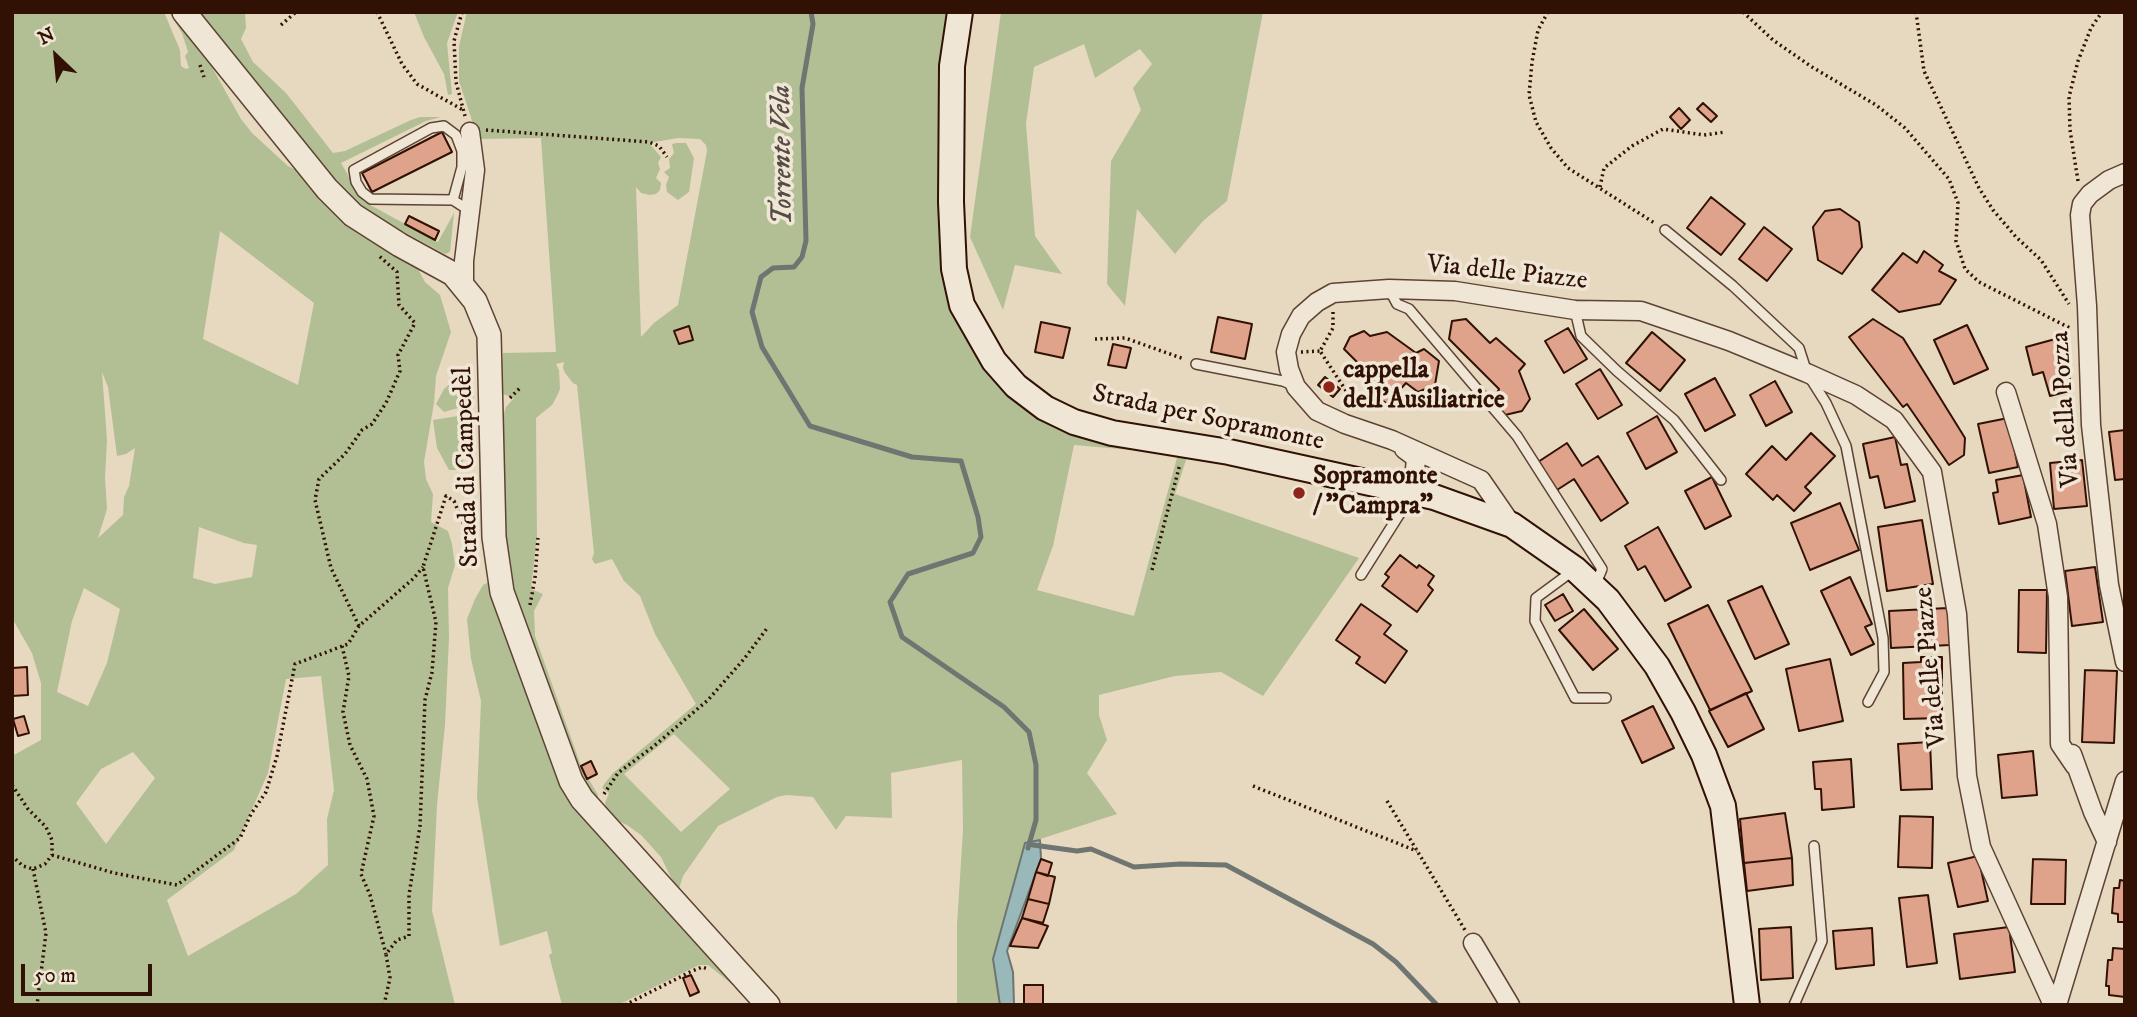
<!DOCTYPE html>
<html>
<head>
<meta charset="utf-8">
<style>
	body { margin:0 }
	#map { position:relative; width:2137px; height:1017px; overflow:hidden; background:#e7d8c0; font-family:"IM FELL DW Pica",serif }
	canvas { display:block }
	.frame { position:absolute; inset:0; border:14px solid #311104; pointer-events:none }
	.north { position:absolute; left:21px; top:21px; width:70px; height:70px; -webkit-text-stroke:5px #efe6d6; paint-order:stroke; rotate:334deg; font-size:19px; font-weight:700; line-height:28px; text-align:center; color:#311104 }
	.north::after { content:''; display:block; margin:auto; width:24px; height:32px; background:#311104; clip-path:polygon(50% 0,100% 100%,50% 72%,0 100%) }
	.scale { position:absolute; left:21px; top:964px; width:131px; height:32px; box-sizing:border-box; border:4px solid #311104; border-top:0; padding-left:9px; font-size:21px; line-height:24px; white-space:nowrap; color:#311104; -webkit-text-stroke:5px #efe6d6; paint-order:stroke }
</style>
</head>
<body>
<div id="map">
<canvas width="2137" height="1017"></canvas>
<div class="frame"></div>
<div class="north">N</div>
<div class="scale">50 m</div>
</div>
<script>
const g = document.querySelector('canvas').getContext('2d');
g.lineJoin = 'round';
function fillPath(path, color) { g.fillStyle = color; g.fill(path, 'evenodd'); }
const shape = rows => new Path2D(rows.map(r => 'M' + r).join(''));
function strokePath(path, color, width, dash) { g.strokeStyle = color; g.lineWidth = width; g.lineCap = dash ? 'butt' : 'round'; g.setLineDash(dash || []); g.stroke(path); }
function write(font, color, halo, rows, align = 'center') {
  g.font = font + ' "IM FELL DW Pica",serif'; g.lineWidth = 7; g.setLineDash([]); g.textBaseline = 'middle'; g.strokeStyle = halo; g.fillStyle = color; for (const [text, x, y, turn = 0] of rows) {
    g.save(); g.translate(x, y); g.rotate((+turn || 0) * Math.PI / 180); g.textAlign = isNaN(turn) ? turn : align; if (halo) g.strokeText(text, 0, 0); g.fillText(text, 0, 0); g.restore();
  }
}
fillPath(shape([
	[12,12,164,12,180,50,181,66,186,69,189,68,185,56,188,52,182,33,169,12,172,12,204,53,241,119,252,133,288,166,302,173,346,224,359,234,424,271,419,271,425,282,440,295,451,332,436,376,434,403,424,462,426,479,433,494,431,522,448,531,452,544,455,565,448,588,449,638,445,725,437,805,432,911,455,1005,12,1005,12,756,41,740,41,683,32,653,12,618],
	[220,231,314,303,298,385,203,339],
	[102,372,108,387,117,456,126,454,135,448,129,486,124,497,123,515,98,538,107,509,105,478,107,440],
	[199,527,244,543,257,545,252,577,215,584,193,578],
	[84,588,120,609,107,663,88,706,57,692,72,621],
	[321,676,334,790,327,819,328,865,296,894,188,956,167,900,234,850,268,773,286,679],
	[133,752,155,778,106,844,76,803,101,769],
	[196,12,245,12,246,28,241,39,253,62,286,93,333,153,345,151,411,120,420,117,441,117,426,121,341,163,363,201,438,242,454,213,450,252,445,254,365,211,335,182],
	[414,12,458,12,447,43,452,94,448,95,444,74,424,37],
	[467,12,950,12,959,324,987,371,1006,392,1188,454,1175,494,1359,558,1263,696,1221,672,1175,676,1099,695,1099,715,1107,740,1087,773,1117,814,1025,844,993,959,1000,1005,957,1005,957,925,963,830,962,760,891,773,892,818,846,816,836,830,813,797,786,795,777,797,718,826,683,876,678,892,661,857,641,835,627,825,613,819,606,809,605,803,609,793,602,788,605,783,613,773,696,704,655,634,640,596,624,581,612,559,595,564,592,559,594,553,577,385,573,383,565,373,563,368,564,362,556,364,559,370,560,389,557,396,552,405,536,418,537,536,531,589,543,594,534,611,535,636,581,766,598,795,598,802,582,779,512,594,505,553,502,420,506,407,514,398,500,393,503,353,556,352,541,138,478,139,459,81,459,46],
	[678,138,700,139,706,145,707,151,678,305,654,323,641,337,636,187,641,193,650,195,656,194,660,190,661,183,656,178,660,169,658,163,661,157,649,143],
	[1074,445,1178,454,1134,616,1037,590,1053,546],
	[674,734,730,789,681,832,624,774],
	[1001,12,1263,12,1227,201,1203,221,1175,254,1137,209,1125,306,1107,284,1111,161,1141,110,1133,88,1152,64,1140,49,1095,78,1084,44,1034,67,1026,124,1035,236,1062,274,1015,265,1003,310,970,237],
	[676,143,686,143,694,158,689,192,678,200,667,192,666,185,669,177,664,172,670,168,669,159,674,153,672,144],
	[483,379,522,676,645,884,738,989,708,965,699,965,618,1005,562,1005,549,955,552,953,547,931,500,946,477,797,481,701,471,659,467,619,475,599,483,585,489,582,482,526,479,473],
	[464,381,474,396,472,413,462,407,444,412,436,404,444,389,451,383],
	[458,416,472,419,476,433,469,446,462,450,464,470,449,470,437,448,433,420]
]), '#b2bf95');
const water = shape([
	[1040,840,1041,859,1007,951,1013,972,1014,1005,1000,1005,993,959,1025,843,1040,840]
]);
fillPath(water, '#99b8ba');
strokePath(water, '#6f7571', 2);
strokePath(shape([
	[811,12,813,24,802,88,806,241,802,257,794,267,773,268,761,277,752,312,762,347,810,426,912,457,961,461,978,517,981,537,973,553,908,574,890,602,902,637,1004,707,1029,732,1036,765,1036,820,1028,848],
	[1033,845,1077,851,1091,849,1134,867,1180,864,1226,865,1373,944,1396,962,1437,1005]
]), '#6f7571', 5);
const building = shape([
	[1703,103,1717,116,1711,122,1697,109,1703,103],
	[1679,108,1690,120,1681,129,1670,117,1679,108],
	[442,132,452,152,372,192,362,173,442,132],
	[1711,197,1745,224,1721,255,1687,228,1711,197],
	[1840,209,1859,222,1862,247,1842,274,1818,260,1813,227,1825,211,1840,209],
	[409,216,439,231,435,240,405,224,409,216],
	[1764,227,1792,249,1767,281,1739,259,1764,227],
	[1924,251,1943,265,1939,271,1956,280,1940,304,1899,312,1872,290,1903,253,1917,263,1924,251],
	[1218,317,1252,324,1245,359,1211,352,1218,317],
	[1466,319,1490,343,1496,338,1525,364,1519,371,1530,399,1522,411,1505,415,1494,401,1499,389,1449,339,1452,321,1466,319],
	[1873,319,1903,338,1965,438,1964,455,1949,465,1907,404,1903,407,1849,337,1873,319],
	[1041,322,1070,328,1063,358,1035,352,1041,322],
	[1967,325,1988,369,1954,384,1934,340,1967,325],
	[689,326,693,340,679,344,674,331,689,326],
	[1568,328,1587,359,1564,373,1545,341,1568,328],
	[1364,331,1370,336,1387,332,1416,353,1424,349,1439,361,1435,385,1418,392,1406,383,1387,404,1372,392,1374,379,1344,349,1350,337,1364,331],
	[1652,332,1685,360,1660,391,1626,363,1652,332],
	[2059,338,2073,390,2050,396,2043,372,2033,375,2026,347,2059,338],
	[1113,344,1131,348,1126,368,1108,365,1113,344],
	[1600,369,1622,405,1598,419,1576,384,1600,369],
	[1325,377,1340,389,1333,397,1318,385,1325,377],
	[1715,378,1735,415,1705,431,1685,394,1715,378],
	[1775,381,1792,412,1766,426,1750,395,1775,381],
	[1657,416,1677,452,1646,469,1627,433,1657,416],
	[2008,418,2018,467,1989,473,1978,424,2008,418],
	[2125,430,2125,479,2115,480,2109,432,2125,430],
	[1811,433,1835,456,1805,487,1811,493,1794,511,1777,495,1773,500,1746,474,1772,446,1786,460,1811,433],
	[1895,437,1901,465,1907,464,1915,501,1885,508,1878,476,1870,478,1863,444,1895,437],
	[1567,443,1582,466,1598,456,1628,503,1601,521,1574,479,1557,490,1538,462,1567,443],
	[2082,460,2087,506,2054,509,2050,463,2082,460],
	[2023,475,2031,517,1999,524,1993,493,1998,492,1996,480,2023,475],
	[1712,477,1731,516,1705,529,1685,491,1712,477],
	[1840,503,1859,550,1810,570,1791,523,1840,503],
	[1922,520,1933,584,1887,591,1878,527,1922,520],
	[1658,527,1691,587,1665,601,1645,566,1638,570,1625,546,1658,527],
	[1400,555,1417,568,1419,565,1434,576,1428,585,1433,590,1417,612,1382,586,1389,577,1385,574,1400,555],
	[2095,567,2103,622,2072,626,2065,571,2095,567],
	[1850,577,1872,624,1865,627,1874,644,1851,655,1821,591,1850,577],
	[1762,586,1789,644,1755,659,1728,601,1762,586],
	[2019,590,2047,590,2046,653,2018,652,2019,590],
	[1563,594,1573,611,1555,621,1545,605,1563,594],
	[1361,604,1391,625,1384,634,1407,651,1385,683,1356,663,1360,657,1336,640,1361,604],
	[1708,605,1752,691,1710,710,1668,624,1708,605],
	[1948,608,1950,645,1891,648,1889,611,1948,608],
	[1584,609,1618,649,1593,670,1559,630,1584,609],
	[1921,657,1942,657,1942,718,1904,719,1903,663,1921,662,1921,657],
	[1830,659,1843,721,1799,731,1786,669,1830,659],
	[27,667,28,695,12,696,12,668,27,667],
	[2085,670,2117,671,2114,743,2082,742,2085,670],
	[1746,693,1764,729,1728,747,1709,711,1746,693],
	[1653,706,1674,748,1642,763,1622,721,1653,706],
	[24,716,29,733,18,736,13,719,24,716],
	[1930,742,1932,789,1901,790,1898,744,1930,742],
	[2033,751,2037,795,2002,798,1998,755,2033,751],
	[1851,759,1854,807,1822,810,1821,789,1815,789,1813,762,1851,759],
	[591,761,597,774,587,779,581,766,591,761],
	[1785,813,1792,858,1744,863,1740,819,1785,813],
	[1900,816,1933,817,1932,868,1898,867,1900,816],
	[1978,856,1988,901,1958,907,1948,863,1978,856],
	[1792,858,1793,885,1747,891,1744,863,1792,858],
	[1041,859,1052,863,1048,876,1036,872,1041,859],
	[2033,859,2066,860,2065,904,2031,904,2033,859],
	[1036,872,1055,877,1049,904,1028,899,1036,872],
	[2120,880,2125,881,2125,922,2118,922,2118,914,2112,913,2114,888,2119,888,2120,880],
	[1928,895,1937,963,1907,967,1899,898,1928,895],
	[1028,899,1049,904,1043,923,1022,918,1028,899],
	[1022,918,1048,926,1038,948,1010,946,1022,918],
	[1791,927,1793,978,1761,980,1759,929,1791,927],
	[2009,927,2015,972,1960,979,1954,934,2009,927],
	[1872,928,1874,965,1836,969,1833,931,1872,928],
	[2113,948,2125,949,2125,997,2109,995,2109,986,2106,986,2108,960,2112,960,2113,948],
	[691,975,699,992,690,996,683,978,691,975],
	[1024,985,1043,985,1043,1005,1024,1005,1024,985]
]);
fillPath(building, '#dfa28a');
strokePath(building, '#311104', 2);
const service = shape([
	[453,200,462,167,462,151,456,135,444,126,431,128,354,170,356,182,362,192,371,199,453,200,470,211],
	[1665,230,1733,286,1799,348,1807,373,1826,403,1846,446,1883,638,1884,672,1868,702],
	[1389,289,1397,304,1409,309,1517,436,1602,569,1595,586],
	[1575,310,1581,336,1617,371,1674,420,1721,480],
	[1196,364,1283,381,1295,386],
	[1574,570,1536,598,1535,621,1575,698,1606,698],
	[1361,575,1411,496],
	[1794,1005,1822,941,1814,846]
]);
const minor = shape([
	[2125,173,2109,180,2090,194,2082,204,2080,215,2087,306,2091,425,2109,585,2125,662],
	[464,285,464,261,475,170,470,132],
	[2006,392,2047,524,2058,597,2060,744,2075,766],
	[1404,449,1416,458,1414,481,1417,492],
	[1512,525,1481,480,1392,440,1345,424,1317,411,1296,387,1289,369,1286,352,1291,334,1301,316,1317,302,1333,293,1389,289,1455,291,1575,310,1641,311,1729,341,1807,373,1856,395,1894,420,1932,472,1957,614,1967,776,1981,847,2053,1005],
	[2072,754,2093,812,2107,842],
	[1473,943,1510,1005],
	[2057,1005,2125,781]
]);
const tertiary = shape([
	[184,12,327,189,353,215,400,245,453,274,475,301,489,335,494,537,502,592,571,781,582,799,768,1005]
]);
const secondary = shape([
	[960,12,952,66,951,202,954,269,962,305,994,361,1016,386,1045,408,1074,422,1112,433,1229,452,1434,497,1512,525,1575,569,1608,600,1657,666,1683,712,1704,755,1723,806,1747,1005]
]);
strokePath(service, '#5e4333', 12);
strokePath(minor, '#5e4333', 21);
strokePath(tertiary, '#5e4333', 26);
strokePath(secondary, '#311104', 28);
strokePath(shape([
	[377,12,402,64,417,84,463,110],
	[462,12,454,41,456,82,465,116],
	[1548,12,1538,30,1532,62,1529,95,1536,122,1551,148,1568,168,1656,224],
	[1743,12,1773,40,1812,67,1876,105,1905,128,1949,179,1958,203,1956,241,1965,269,1979,282,2070,328],
	[1916,12,1924,71,1979,188,1993,210,2016,237,2041,260,2069,304],
	[281,25,296,12],
	[200,65,204,77],
	[486,130,649,142,659,146,667,157],
	[2078,181,2070,130,2069,97,2078,61,2091,28,2102,12],
	[1600,187,1604,168,1632,146,1663,129,1704,135,1725,132],
	[1333,312,1333,328,1320,351,1354,403],
	[1095,339,1125,338,1184,359],
	[1301,352,1320,351],
	[510,398,521,387],
	[1152,570,1180,464],
	[530,605,535,578,538,538],
	[359,626,331,568,315,500,319,479,345,454,362,430,372,424,386,403,400,371,398,355,415,323,399,305,397,272,378,255],
	[342,646,349,676,343,712,350,745,367,779,374,816,361,874,370,895,386,954],
	[12,785,28,809,46,827,52,840,52,855,45,864,33,869,23,866,12,856],
	[1253,786,1417,851],
	[604,794,618,773,654,746,708,700,744,659,768,627],
	[1387,801,1465,930],
	[52,855,114,873,177,885,240,838,251,814,266,792,277,756,295,664,348,644,359,626,414,578,423,567],
	[33,869,46,933,37,1005],
	[384,1005,390,978,386,954,397,940,409,936,409,895,420,826,425,700,432,672,436,622,423,567,446,496,454,501,475,551],
	[625,1005,690,972,702,967,708,969]
]), '#311104', 3.5, [2, 3.5]);
strokePath(service, '#efe6d6', 9);
strokePath(minor, '#efe6d6', 18);
strokePath(tertiary, '#efe6d6', 23);
strokePath(secondary, '#efe6d6', 24);
for (const [x, y, r, color] of [
	[1329,387,7,"#8f2418"],
	[1299,493,7,"#8f2418"]
]) { const dot = new Path2D(); dot.arc(x, y, r, 0, 2 * Math.PI); g.fillStyle = color; g.fill(dot); strokePath(dot, '#efe6d6', 2.5); }
write('26px', '#311104', '#efe6d6', [
	["Via delle Piazze",1507,274,6],
	["Via della Pozza",2067,409,-94],
	["Strada per Sopramonte",1208,419,12],
	["Strada di Campedèl",468,467,-92],
	["Via delle Piazze",1932,667,-95]
]);
write('bold 26px', '#311104', '#efe6d6', [
	["cappella",1343,372],
	["dell'Ausiliatrice",1343,402],
	["Sopramonte",1313,478],
	["/ \"Campra\"",1313,508]
], 'left');
write('italic 28px', '#554b44', '#efe6d6', [
	["Torrente Vela",784,155,-91]
]);
</script>
</body>
</html>
